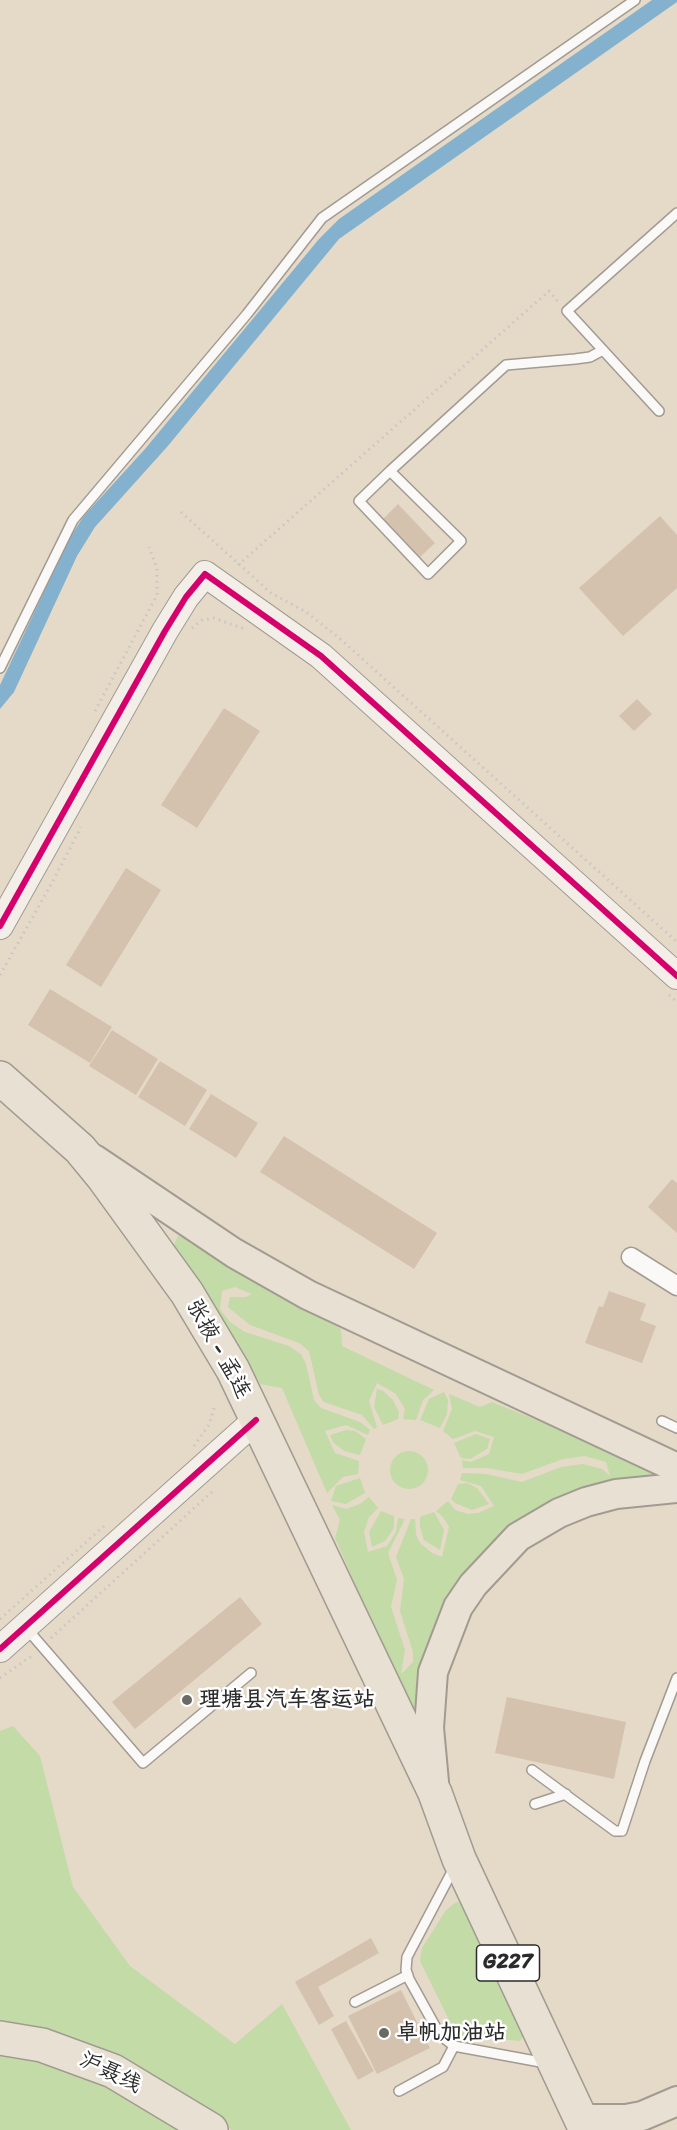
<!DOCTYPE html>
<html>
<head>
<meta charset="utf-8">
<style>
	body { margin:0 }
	canvas { display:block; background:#e5d9c8 }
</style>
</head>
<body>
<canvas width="677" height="2130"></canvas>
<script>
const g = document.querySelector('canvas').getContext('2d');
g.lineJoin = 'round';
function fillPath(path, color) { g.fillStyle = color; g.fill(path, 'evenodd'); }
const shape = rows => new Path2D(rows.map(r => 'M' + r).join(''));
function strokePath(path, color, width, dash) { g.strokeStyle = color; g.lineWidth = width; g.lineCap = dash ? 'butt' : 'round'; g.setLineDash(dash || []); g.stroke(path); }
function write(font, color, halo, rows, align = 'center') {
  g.font = font + ' Sriracha,"LXGW WenKai TC",sans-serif'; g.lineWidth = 5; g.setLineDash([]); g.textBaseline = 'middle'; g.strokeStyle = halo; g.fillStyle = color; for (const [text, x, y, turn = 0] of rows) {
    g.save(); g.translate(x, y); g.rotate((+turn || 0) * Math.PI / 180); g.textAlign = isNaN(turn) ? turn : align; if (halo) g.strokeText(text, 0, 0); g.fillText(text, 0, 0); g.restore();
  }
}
fillPath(shape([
	[178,1236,190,1239,341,1329,342,1346,434,1390,423,1400,416,1420,403,1419,405,1409,396,1394,377,1383,369,1401,377,1427,374,1429,362,1415,324,1402,319,1395,309,1351,299,1343,250,1325,228,1307,230,1297,246,1297,252,1294,235,1287,222,1291,220,1309,230,1322,245,1332,289,1346,301,1354,306,1364,314,1400,321,1408,360,1422,370,1430,368,1435,346,1425,325,1431,335,1453,359,1461,358,1474,343,1477,327,1493,282,1388,260,1384,200,1283,173,1247],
	[377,1389,383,1391,393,1400,399,1412,398,1419,383,1425,374,1407],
	[444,1392,448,1400,447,1414,440,1428,420,1420,429,1399],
	[449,1394,480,1407,492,1402,647,1465,663,1475,629,1477,593,1486,512,1528,416,1717,401,1690,335,1538,340,1520,332,1505,346,1509,360,1504,369,1497,378,1508,369,1517,364,1532,368,1552,387,1546,396,1532,398,1518,405,1519,388,1553,397,1580,391,1607,405,1650,401,1674,413,1662,413,1652,400,1611,404,1579,396,1557,411,1519,415,1519,416,1535,420,1543,432,1553,442,1557,449,1527,443,1517,436,1511,448,1501,455,1510,468,1514,478,1513,494,1506,481,1486,460,1480,462,1473,486,1474,522,1482,561,1467,583,1464,602,1469,610,1476,606,1462,585,1456,563,1459,522,1474,486,1468,463,1468,462,1460,471,1462,489,1454,494,1437,475,1431,453,1439,443,1431,452,1409],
	[346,1430,355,1431,366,1439,360,1455,344,1451,333,1442,330,1435],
	[476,1434,490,1439,487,1449,470,1459,461,1458,454,1443],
	'390 1470a19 19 0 1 1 38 0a19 19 0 1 1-38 0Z',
	[360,1478,365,1493,346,1504,331,1501,336,1486],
	[467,1483,477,1488,489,1504,472,1510,455,1503,451,1499,458,1484],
	[381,1511,394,1516,394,1528,385,1541,372,1547,369,1532],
	[434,1512,444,1530,440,1550,424,1540,420,1527,420,1517],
	[13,1726,40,1756,73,1887,130,1966,235,2044,282,2004,351,2130,232,2130,133,2070,0,2029,0,1731],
	[463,1901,525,2033,520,2041,462,2036,455,2032,420,1961,422,1948,446,1910,455,1903],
	[0,2051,71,2066,148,2107,181,2130,0,2130]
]), '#c3dba7');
fillPath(shape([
	[652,0,677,0,677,2,339,239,167,447,95,527,77,556,14,692,0,709,0,685,68,541,83,517,145,449,319,239,339,219]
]), '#84b2ce');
fillPath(shape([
	[398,504,435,543,420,557,383,519],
	[660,516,677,535,677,588,623,636,579,588],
	[637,699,652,714,634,731,619,716],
	[224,708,260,731,197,828,161,805],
	[126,868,161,890,101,987,66,965],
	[50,989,112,1027,90,1063,28,1025],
	[112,1030,158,1059,136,1095,89,1066],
	[160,1061,207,1090,185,1126,138,1097],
	[211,1094,258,1123,236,1158,189,1129],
	[284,1136,437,1233,414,1269,260,1172],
	[672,1179,677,1183,677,1233,648,1207],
	[609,1291,646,1304,640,1320,656,1326,642,1363,585,1343,599,1306,603,1307],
	[240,1597,262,1624,135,1729,112,1702],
	[507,1697,626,1722,614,1779,495,1753],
	[371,1938,379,1953,318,1987,334,2016,319,2025,295,1982],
	[401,1990,430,2048,377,2074,348,2016],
	[346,2021,374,2071,358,2080,331,2029]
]), '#d4c2ae');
const lane = shape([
	[659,411,567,311,677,213],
	[390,471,461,541,428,574,359,501,390,471,506,365,575,359,590,357,603,350],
	[0,668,73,520,247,314,322,218,635,0],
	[662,1421,677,1428],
	[27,1629,143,1763,251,1673],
	[532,1770,615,1831,622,1831,645,1761,677,1678],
	[535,1804,566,1794],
	[455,1866,407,1957,406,1970,409,1979,440,2035,454,2046,546,2063],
	[355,2002,408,1975],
	[399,2091,443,2067,454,2046]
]);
const street = shape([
	[631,1257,677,1286]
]);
const secondary = shape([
	[0,926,165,631,186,597,205,574,321,656,677,976],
	[0,1649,256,1420]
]);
const primary = shape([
	[94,1159,234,1253,308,1295,677,1468],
	[434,1782,429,1728,433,1672,458,1607,473,1585,518,1537,559,1513,586,1502,616,1494,677,1488],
	[580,2119,626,2119,642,2116,677,2101]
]);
const highway = shape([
	[0,1078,80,1149,103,1177,187,1293,233,1370,435,1793,459,1859,586,2130],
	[0,2038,42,2045,113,2071,211,2130]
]);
strokePath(lane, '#a19b91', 12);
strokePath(street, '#a19b91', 21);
strokePath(secondary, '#a19b91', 28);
strokePath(primary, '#a19b91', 32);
strokePath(highway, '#a19b91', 36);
strokePath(shape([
	[181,512,271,593,306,612,338,637,677,942],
	[238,565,549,291,559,303],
	[192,628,202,620,214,618,247,630],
	[95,711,157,595,157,568,149,547],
	[0,975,53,881,81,827],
	[669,995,677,1002],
	[194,1446,209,1425,214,1408],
	[0,1619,104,1526],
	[51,1638,214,1490],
	[0,1678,33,1655]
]), '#c9c6c2', 3, [1.5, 4.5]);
strokePath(lane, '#fbf9f7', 9);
strokePath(street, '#fbf9f7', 18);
strokePath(secondary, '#f3efe8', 26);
strokePath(primary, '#e8e1d3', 28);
strokePath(highway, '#e8e1d3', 33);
strokePath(shape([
	[0,926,165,631,186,597,205,574,321,656,677,976],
	[0,1649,256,1420]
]), '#d6006c', 6);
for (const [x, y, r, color] of [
	[187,1700,6,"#6c6862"],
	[384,2033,6,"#6c6862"]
]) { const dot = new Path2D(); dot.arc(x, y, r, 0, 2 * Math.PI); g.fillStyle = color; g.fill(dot); strokePath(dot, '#fff', 2); }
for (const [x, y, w] of [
	[508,1963,63]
]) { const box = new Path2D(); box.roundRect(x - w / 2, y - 18, w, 36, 4.5); g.fillStyle = '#fff'; g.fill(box); strokePath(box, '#2b2b2b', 1.5); }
write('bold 21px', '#2b2b2b', null, [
	["G227",508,1963]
]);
write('22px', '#2b2b2b', '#fff', [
	["张掖 - 孟连",218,1349,61],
	["沪聂线",110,2073,26]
]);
write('bold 22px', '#2b2b2b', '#fff', [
	["理塘县汽车客运站",199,1700],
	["卓帆加油站",396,2033]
], 'left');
</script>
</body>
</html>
